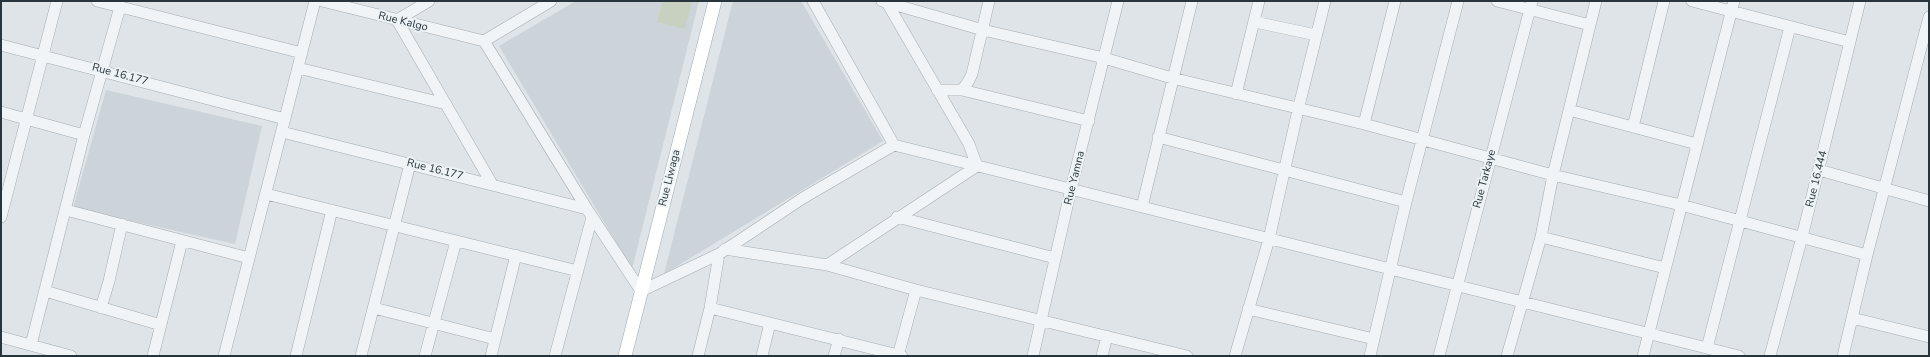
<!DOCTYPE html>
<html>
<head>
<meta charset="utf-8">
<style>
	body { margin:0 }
	#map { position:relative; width:1930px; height:357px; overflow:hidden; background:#dee4e7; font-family:"Nunito Sans",sans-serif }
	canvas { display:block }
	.frame { position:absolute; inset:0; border:2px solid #28353d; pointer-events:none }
</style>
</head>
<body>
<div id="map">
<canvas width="1930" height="357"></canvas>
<div class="frame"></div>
</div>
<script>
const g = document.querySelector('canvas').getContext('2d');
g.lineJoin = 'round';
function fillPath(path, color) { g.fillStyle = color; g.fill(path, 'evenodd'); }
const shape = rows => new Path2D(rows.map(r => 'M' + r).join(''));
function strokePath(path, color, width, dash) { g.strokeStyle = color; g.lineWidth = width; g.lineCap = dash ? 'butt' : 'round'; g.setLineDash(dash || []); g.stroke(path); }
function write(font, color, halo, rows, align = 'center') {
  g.font = font + ' "Nunito Sans",sans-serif'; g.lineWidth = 4; g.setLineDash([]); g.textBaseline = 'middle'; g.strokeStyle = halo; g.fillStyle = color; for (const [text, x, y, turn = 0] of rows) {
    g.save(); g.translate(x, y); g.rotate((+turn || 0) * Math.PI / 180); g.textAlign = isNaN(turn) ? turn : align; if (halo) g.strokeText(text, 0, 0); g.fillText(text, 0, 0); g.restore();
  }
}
fillPath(shape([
	[576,1,699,1,632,269,499,46],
	[733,1,801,1,883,141,664,274],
	[106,90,262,126,235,244,73,208]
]), '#ccd4d9');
fillPath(shape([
	[663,1,692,1,685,29,657,22]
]), '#c8d1c0');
const minor = shape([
	[97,1,302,53],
	[322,1,484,41],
	[429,1,397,20,492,184],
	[813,1,894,145],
	[882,1,983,30,1104,58,1172,78,1364,124,1553,175,1681,205,1867,255],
	[1497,1,1590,25],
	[1692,1,1850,42],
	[1255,22,1316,35],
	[484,41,587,209,641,291,719,254,803,198,894,145,1739,356],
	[484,41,551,1],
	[1,45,285,119],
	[298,68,446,104],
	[937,90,962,90,968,82,972,74,989,1],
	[962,90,1089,121],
	[1236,94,1259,1],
	[1569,110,1697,144],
	[1,112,84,135],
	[1364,124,1395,1],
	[1633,127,1664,1],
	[282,132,587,209],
	[1158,137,1406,202],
	[1819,170,1929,201],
	[266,194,578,271],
	[1142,207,1192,1],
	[66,210,249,258],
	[1,217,57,1],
	[897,217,1055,258],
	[1541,237,1665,268],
	[725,249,827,265,977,166,969,144,886,1],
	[827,265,916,290,1187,356],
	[45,291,161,325],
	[101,308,109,281,122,224],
	[374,308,495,339],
	[710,308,902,356],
	[1248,309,1374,339],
	[1852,318,1929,337],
	[1,337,71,356],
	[31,345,84,135,120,7],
	[1707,348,1790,27],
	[153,356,182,241],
	[224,356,315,1],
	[296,356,332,210],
	[361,356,410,164],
	[425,356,456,241],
	[491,356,516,255],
	[555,356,592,217],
	[698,356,710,308,719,254],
	[762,356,770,323],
	[834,356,839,339],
	[898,356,916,290],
	[1033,356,1071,189,1118,1],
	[1102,356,1107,336],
	[1235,356,1269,239,1298,110,1325,1],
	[1370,356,1406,202,1458,1],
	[1439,356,1532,1],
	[1507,356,1541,237,1553,175,1596,1],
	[1643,356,1734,1],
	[1770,356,1802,237,1860,1],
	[1843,356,1867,255,1929,17]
]);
const major = shape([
	[625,356,715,1]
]);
strokePath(minor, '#a4acb1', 12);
strokePath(major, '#9eabb2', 14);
strokePath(minor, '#f1f4f6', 11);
strokePath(major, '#fff', 13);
write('11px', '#28353d', '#edf2f5', [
	["Rue Kalgo",403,22,14],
	["Rue 16.177",120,75,15],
	["Rue 16.177",435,170,14],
	["Rue Liwaga",670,178,-76],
	["Rue Yamna",1075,178,-76],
	["Rue Tarkaye",1485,179,-75],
	["Rue 16.444",1817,179,-76]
]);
</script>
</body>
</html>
